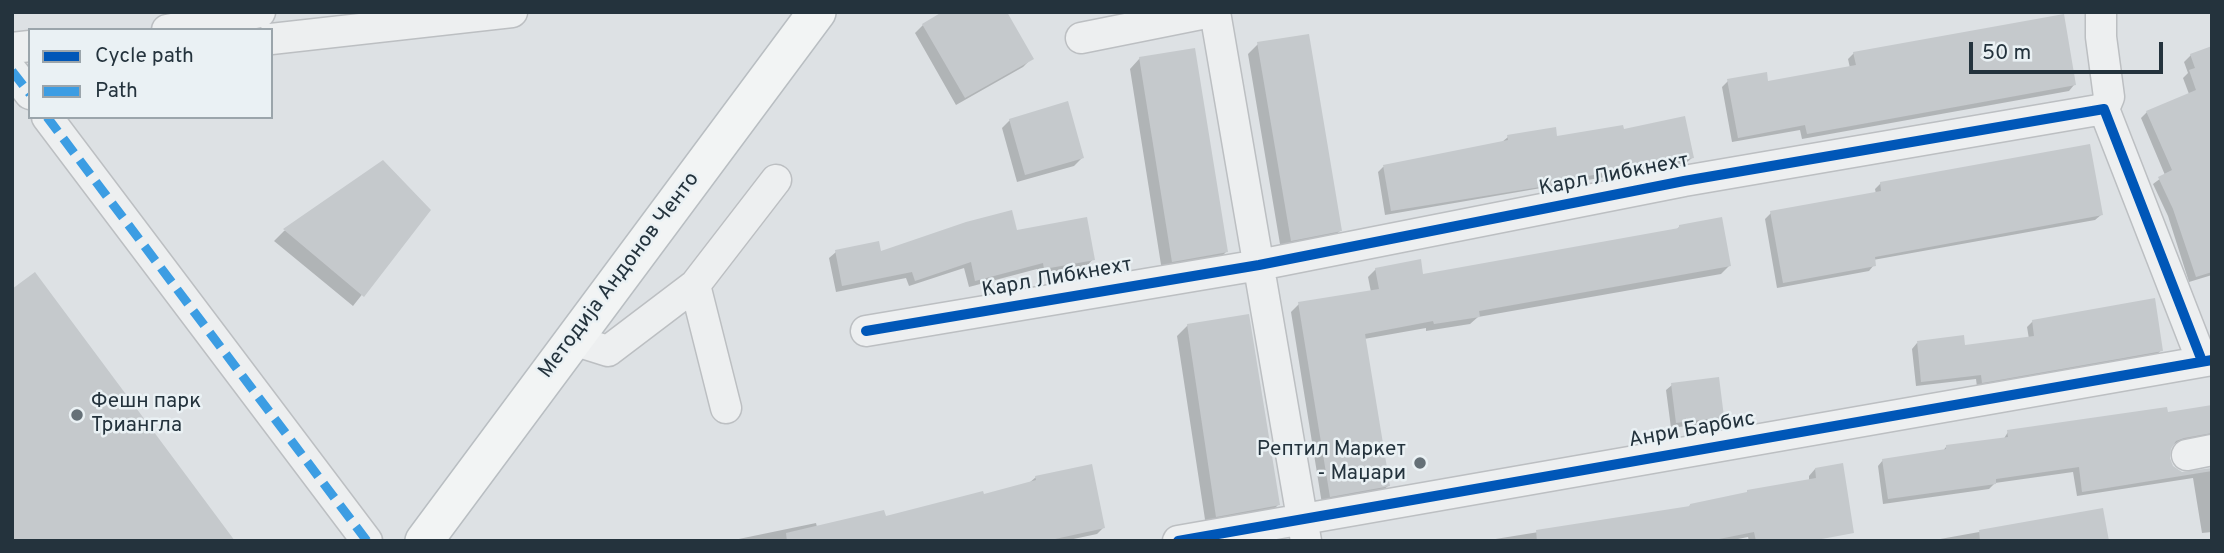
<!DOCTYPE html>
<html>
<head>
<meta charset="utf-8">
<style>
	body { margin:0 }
	#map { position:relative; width:2224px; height:553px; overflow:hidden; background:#dde1e4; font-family:Overpass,sans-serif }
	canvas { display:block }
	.frame { position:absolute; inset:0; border:14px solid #24333d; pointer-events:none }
	.legend { position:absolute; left:28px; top:28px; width:245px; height:91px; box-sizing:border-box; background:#eaf1f4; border:2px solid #9ba5ab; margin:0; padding:9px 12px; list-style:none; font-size:21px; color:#24333d }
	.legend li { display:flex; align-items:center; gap:14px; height:35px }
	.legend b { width:35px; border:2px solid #9ba5ab }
	.scale { position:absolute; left:1969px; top:42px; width:194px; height:32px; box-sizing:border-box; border:4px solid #24333d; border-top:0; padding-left:9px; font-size:21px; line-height:24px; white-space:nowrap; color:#24333d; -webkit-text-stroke:5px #eaf1f4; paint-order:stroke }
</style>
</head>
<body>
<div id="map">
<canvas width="2224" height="553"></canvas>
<div class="frame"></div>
<ul class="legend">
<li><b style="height:9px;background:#0057b8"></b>Cycle path</li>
<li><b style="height:9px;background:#3c9de3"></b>Path</li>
</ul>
<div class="scale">50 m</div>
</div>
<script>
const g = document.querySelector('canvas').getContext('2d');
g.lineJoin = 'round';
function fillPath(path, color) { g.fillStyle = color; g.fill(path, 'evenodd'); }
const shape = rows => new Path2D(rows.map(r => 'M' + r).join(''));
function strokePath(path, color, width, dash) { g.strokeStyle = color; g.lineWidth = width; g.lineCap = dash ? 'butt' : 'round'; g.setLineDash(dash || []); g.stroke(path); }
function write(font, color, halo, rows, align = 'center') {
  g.font = font + ' Overpass,sans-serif'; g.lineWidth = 5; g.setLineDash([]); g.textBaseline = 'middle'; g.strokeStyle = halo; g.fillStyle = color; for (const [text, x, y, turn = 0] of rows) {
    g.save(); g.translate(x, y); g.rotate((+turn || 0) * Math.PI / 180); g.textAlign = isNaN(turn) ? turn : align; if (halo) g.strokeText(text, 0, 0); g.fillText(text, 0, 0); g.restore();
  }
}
fillPath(shape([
	[923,25,1032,58,1023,67,956,105,915,33],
	[1258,44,1341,230,1330,240,1281,250,1248,54],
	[2212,48,2212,275,2189,282,2168,216,2153,184,2165,175,2141,118,2147,112,2189,94,2183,78,2188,73,2184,62,2191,55],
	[1854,53,2074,85,2069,91,1802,139,1800,130,1732,142,1722,87,1728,81,1767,83,1850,68,1848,59],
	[1140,58,1226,252,1216,262,1162,271,1130,69],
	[1010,120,1082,158,1074,166,1017,182,1002,128],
	[1623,131,1692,158,1686,163,1385,215,1378,172,1383,167,1502,142,1508,137,1556,138],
	[383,162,428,211,353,306,274,241,284,231],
	[1881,183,2101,215,2095,220,1873,260,1874,265,1869,271,1777,288,1765,219,1771,213,1876,194,1875,189],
	[1680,226,1729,266,1721,274,1478,317,1470,324,1426,331,1426,328,1364,339,1388,486,1380,493,1322,504,1291,312,1299,304,1371,292,1368,277,1376,269,1422,276,1675,231],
	[1016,232,1093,259,1087,266,1038,274,1037,269,969,287,964,268,909,286,906,278,836,292,829,258,836,252,879,253],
	[2033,321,2161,350,2156,356,1977,387,1976,379,1916,386,1912,349,1917,343,1964,346,2029,339,2027,327],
	[1188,325,1278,505,1268,515,1206,526,1177,336],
	[1672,385,1722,417,1717,422,1671,428,1666,390],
	[2212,406,2212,439,2202,438,2176,443,2171,446,2168,458,2173,468,2182,473,2212,470,2212,532,2202,533,2193,478,2077,496,2073,472,1995,483,1989,489,1883,504,1878,466,1883,460,1942,452,1946,447,2003,440,2008,432,2166,414],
	[1842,465,1814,541,1749,541,1748,537,1728,541,1483,541,1688,508,1690,505,1809,481,1809,476,1815,469],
	[1036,477,1103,528,1097,534,1064,541,729,541,816,523,817,527,884,518,982,496,1029,483],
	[2102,510,2107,541,1929,541]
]), '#0003');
fillPath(shape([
	[942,12,1007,12,1034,59,965,98,922,24],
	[2064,14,2076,85,1807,134,1805,125,1738,138,1727,79,1767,72,1768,81,1856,65,1853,52],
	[1309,34,1342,231,1291,241,1257,42],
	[2212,46,2212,272,2196,277,2173,209,2158,177,2172,170,2146,111,2196,90,2189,70,2195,68,2190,54],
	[1195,48,1228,252,1172,262,1139,57],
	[1068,101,1084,158,1025,175,1009,119],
	[1685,116,1694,158,1564,180,1565,183,1391,211,1383,165,1508,140,1507,135,1556,127,1557,136,1623,125,1624,129],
	[2090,144,2103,215,1875,257,1876,266,1783,283,1770,211,1881,191,1880,182],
	[383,160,431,210,364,297,283,229],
	[1012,210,1017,230,1087,217,1095,260,1044,269,1043,263,975,281,971,262,915,281,912,272,842,286,835,250,879,241,881,251,966,222],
	[1722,217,1731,266,1479,311,1480,317,1434,324,1433,321,1365,334,1390,486,1330,497,1298,302,1379,289,1375,268,1421,259,1423,274,1679,228,1679,225],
	[35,272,235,541,12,541,12,289],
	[2155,298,2163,351,1982,383,1981,375,1921,382,1917,341,1964,335,1965,345,2034,336,2032,320],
	[1249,314,1280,505,1216,517,1187,324],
	[1719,377,1724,417,1676,423,1671,383],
	[2212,405,2212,433,2184,438,2176,441,2171,449,2170,458,2173,466,2182,472,2212,468,2212,471,2082,492,2079,467,1996,479,1996,484,1888,499,1882,459,1946,449,1946,445,2008,437,2007,430,2167,407,2168,412],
	[1843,463,1854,533,1811,541,1756,541,1754,532,1709,541,1537,541,1536,530,1690,506,1690,504,1747,492,1747,490,1816,478,1815,468],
	[1092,464,1105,528,1046,541,787,541,786,533,884,510,886,516,983,491,984,494,1036,480,1035,476],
	[2103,508,2109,541,1980,541,1979,530]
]), '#c5c9cc');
const minor = shape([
	[1215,12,1306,541],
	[2101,12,2101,37,2109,97,2104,109],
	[167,30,260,12],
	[1081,38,1211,12],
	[271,39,512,12],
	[12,48,30,46],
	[12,71,30,94],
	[47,117,367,541],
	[695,285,726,408],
	[866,331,1259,265,1684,181,2104,109,2202,361],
	[573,340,608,351,695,285,776,180],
	[2187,455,2212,450],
	[1178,541,2212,360]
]);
const major = shape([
	[424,541,817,12]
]);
strokePath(minor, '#bcbfc2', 33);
strokePath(major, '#b9bec2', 40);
strokePath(minor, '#edeff0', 30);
strokePath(major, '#f2f4f4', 37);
strokePath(shape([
	[12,71,30,94],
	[47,117,367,541]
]), '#3c9de3', 9, [18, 9]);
strokePath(shape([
	[866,331,1259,265,1684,181,2104,109,2202,361],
	[1178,541,2212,360]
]), '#0057b8', 10);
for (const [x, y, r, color] of [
	[77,415,7,"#657077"],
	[1420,463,7,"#657077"]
]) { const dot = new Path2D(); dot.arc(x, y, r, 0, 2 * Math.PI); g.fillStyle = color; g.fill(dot); strokePath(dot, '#eaf1f4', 2.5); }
write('21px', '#24333d', '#eaf1f4', [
	["Карл Либкнехт",1614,176,-11],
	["Методија Андонов Ченто",620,276,-53],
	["Карл Либкнехт",1057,279,-10],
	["Анри Барбис",1692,431,-10]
]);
write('21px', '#24333d', '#eaf1f4', [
	["Фешн парк",91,403],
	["Триангла",91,427],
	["Рептил Маркет",1406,451,"right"],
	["- Маџари",1406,475,"right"]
], 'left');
</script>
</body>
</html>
